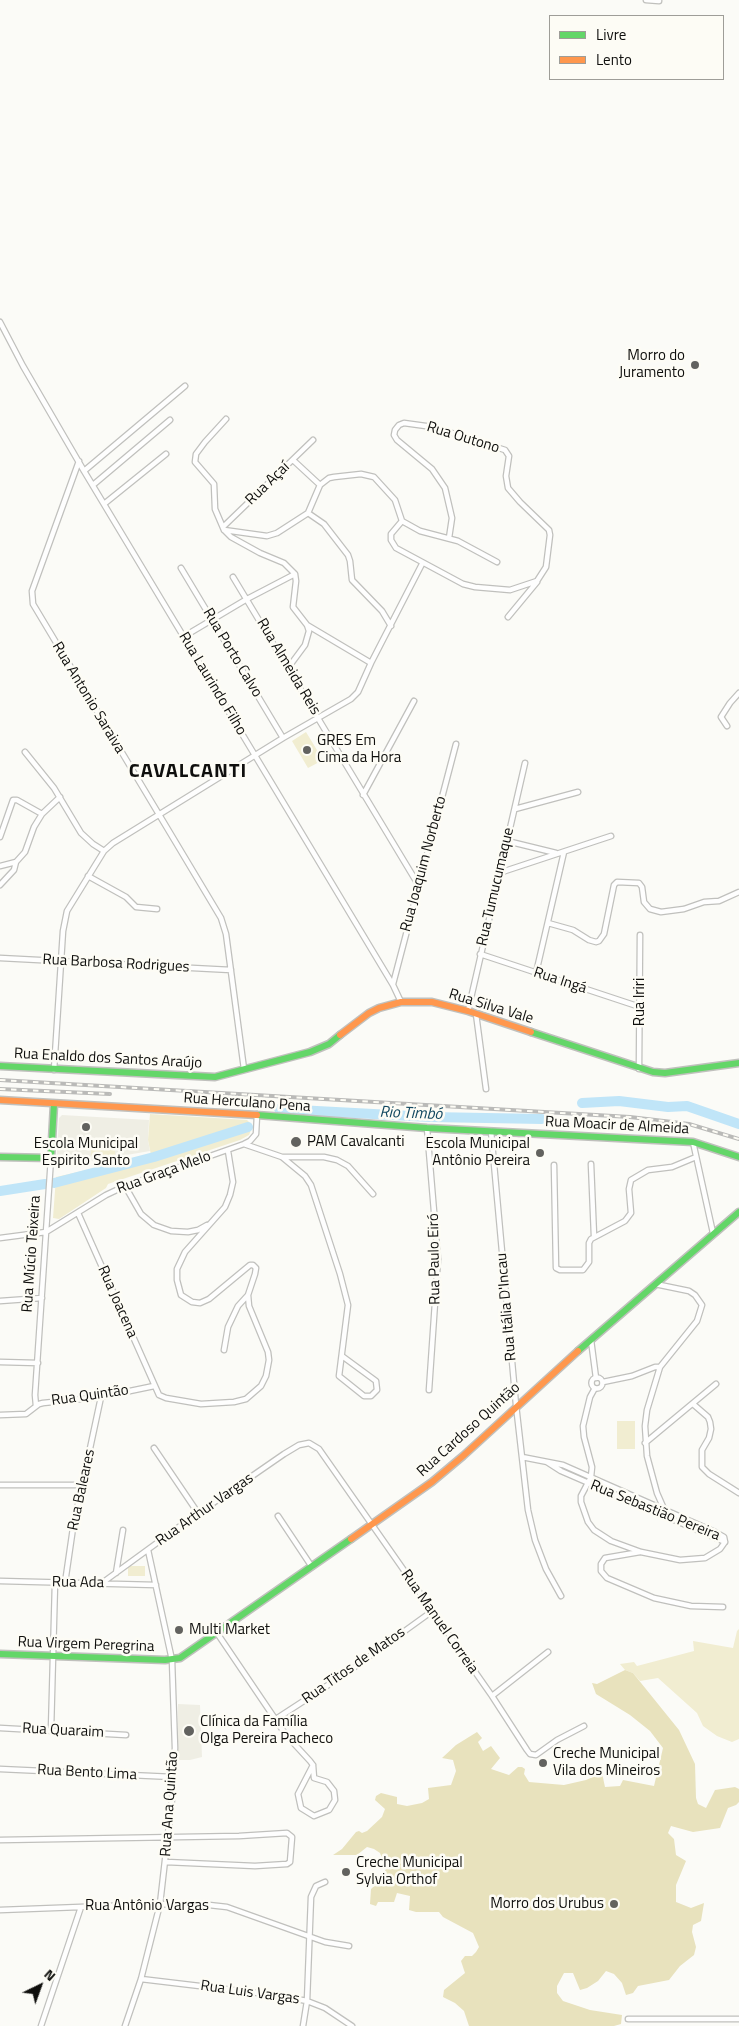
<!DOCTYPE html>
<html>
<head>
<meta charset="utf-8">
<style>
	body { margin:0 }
	#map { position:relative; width:739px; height:2026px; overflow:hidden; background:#fbfbf7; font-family:"Titillium Web",sans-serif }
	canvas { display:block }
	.legend { position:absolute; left:549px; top:15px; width:175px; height:65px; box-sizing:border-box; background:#fdfcf5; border:1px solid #9e9d98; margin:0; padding:6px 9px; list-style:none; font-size:15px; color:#0f0f0d }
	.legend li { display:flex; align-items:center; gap:10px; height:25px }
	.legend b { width:25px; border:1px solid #9e9d98 }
	.north { position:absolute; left:15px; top:1961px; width:50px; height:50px; -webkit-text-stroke:4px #fdfcf5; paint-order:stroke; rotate:42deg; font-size:14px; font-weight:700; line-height:20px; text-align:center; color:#0f0f0d }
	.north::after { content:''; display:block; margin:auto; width:18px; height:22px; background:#0f0f0d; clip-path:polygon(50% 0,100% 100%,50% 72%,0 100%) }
</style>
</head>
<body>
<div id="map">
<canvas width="739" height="2026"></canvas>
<ul class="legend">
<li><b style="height:6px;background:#63d668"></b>Livre</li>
<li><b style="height:6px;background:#ff974d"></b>Lento</li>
</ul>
<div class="north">N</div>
</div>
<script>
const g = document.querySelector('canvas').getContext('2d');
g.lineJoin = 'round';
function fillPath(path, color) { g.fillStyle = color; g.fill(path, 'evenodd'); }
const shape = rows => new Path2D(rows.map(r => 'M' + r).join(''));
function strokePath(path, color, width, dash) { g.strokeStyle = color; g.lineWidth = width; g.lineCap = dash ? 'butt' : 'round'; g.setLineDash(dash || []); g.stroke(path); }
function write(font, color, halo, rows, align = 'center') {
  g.font = font + ' "Titillium Web",sans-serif'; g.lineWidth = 5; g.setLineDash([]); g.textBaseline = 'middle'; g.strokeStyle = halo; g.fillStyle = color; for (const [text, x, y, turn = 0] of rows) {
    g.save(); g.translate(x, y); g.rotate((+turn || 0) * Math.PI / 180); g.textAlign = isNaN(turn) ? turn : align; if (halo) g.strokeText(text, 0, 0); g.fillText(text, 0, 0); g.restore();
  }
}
fillPath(shape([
	[62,1115,149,1120,148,1140,150,1151,56,1167,59,1118],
	[178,1704,200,1705,202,1757,190,1760,177,1760]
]), '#efeee4');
fillPath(shape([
	[306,732,323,760,308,768,292,741],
	[150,1114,247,1120,251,1124,251,1130,249,1135,240,1140,108,1184,106,1188,59,1219,53,1218,56,1177,151,1155,148,1140],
	[92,1138,115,1139,115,1157,91,1156],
	[617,1421,635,1421,635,1449,617,1449],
	[128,1566,145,1566,145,1576,128,1576],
	[739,1629,739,1739,732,1742,717,1736,703,1726,697,1713,658,1678,640,1681,633,1673,625,1670,620,1664,634,1662,637,1666,694,1651,693,1641,733,1648,737,1631]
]), '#f1edd1');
fillPath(shape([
	[625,1670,633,1673,679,1730,695,1764,696,1798,698,1804,706,1808,715,1790,735,1787,739,1789,739,1802,736,1805,728,1808,720,1828,693,1832,671,1826,668,1833,674,1839,676,1855,686,1861,676,1885,676,1902,691,1908,704,1903,701,1921,693,1925,692,1932,696,1947,694,1955,680,1966,669,1980,638,1986,633,1993,626,1995,622,1983,614,1974,606,1971,598,1981,587,1988,580,1990,573,1973,564,1973,557,1986,557,1993,563,2001,590,2010,622,2015,621,2024,614,2026,469,2026,464,2011,455,2003,443,1997,444,1990,465,1973,461,1961,465,1956,472,1956,476,1952,479,1947,473,1933,443,1917,439,1912,416,1912,409,1910,410,1896,397,1893,394,1902,378,1902,376,1906,370,1904,371,1889,382,1879,386,1868,380,1853,374,1849,367,1847,357,1855,333,1855,342,1849,356,1832,359,1831,362,1833,367,1831,382,1817,385,1809,375,1800,376,1796,381,1793,397,1797,397,1804,407,1806,422,1803,429,1799,428,1788,451,1785,456,1771,453,1760,442,1758,456,1745,477,1732,482,1738,478,1742,483,1751,491,1746,500,1758,491,1769,509,1775,518,1767,522,1767,525,1769,524,1774,529,1782,564,1785,586,1780,602,1773,605,1787,620,1786,623,1780,654,1786,663,1748,650,1731,630,1715,596,1694,592,1683,597,1684]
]), '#e8e2bd');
strokePath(shape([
	[582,1103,619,1101,668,1107,687,1106,739,1124],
	[279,1109,430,1117,542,1119],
	[54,1183,154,1157,248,1127],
	[0,1191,45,1184]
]), '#c0e5f8', 10);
const street = shape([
	[646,0,659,1],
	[0,322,23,366,84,471,393,985,401,1002],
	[226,419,205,442,196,454,195,462,214,484,215,509,224,530,231,537,260,553,284,563,295,574,296,581,293,607,307,625,309,631,305,645,288,668],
	[79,461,32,591,33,604,221,918,226,934,244,1069],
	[84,471,185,386],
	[93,485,170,420],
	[320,485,329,478,334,477,361,474,374,477,395,500,402,521,420,531,458,541,497,562],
	[104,504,166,454],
	[308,513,324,524,348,555,350,561,352,580,382,611,391,626],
	[402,521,391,534,391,540,396,548,463,584,475,587,510,590,537,581,546,567,550,535,549,530,520,502,508,488,506,476,509,456,505,450,433,427,404,423,399,425,395,430,394,435,397,440,432,469,445,488,452,518,449,538],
	[223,527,313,440],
	[224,530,267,536,277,533,308,513,320,485,293,460],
	[181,568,283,738],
	[233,577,419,886],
	[508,617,537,582],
	[307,625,371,663],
	[183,637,247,599,295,574],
	[727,726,721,717,730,703,739,693],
	[25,752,54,788,81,833,93,844,104,851],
	[363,795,414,701],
	[515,809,578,792],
	[0,837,13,800,17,800,42,814,60,797],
	[507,841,556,853],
	[0,866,16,862,25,852,34,827,42,814],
	[499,873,611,836],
	[88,876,126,897,136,907,157,909],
	[0,885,14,870,16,862],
	[548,923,573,930,589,940,596,942,599,941,604,934,614,885,617,882,639,883,642,887,644,902,650,909,661,912,684,909,704,902,719,901,739,892],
	[480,954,640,1007],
	[0,958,231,970],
	[536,973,564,852],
	[393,984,456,744],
	[468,1011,525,763],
	[476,1014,486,1089],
	[639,1069,640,935],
	[54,1070,63,931,67,911,104,851,113,843,283,738,351,699,358,692,371,663,422,564],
	[427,1128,438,1259,429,1390],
	[491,1131,516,1405,528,1510,535,1540,546,1569,561,1596],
	[693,1142,713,1233],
	[244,1144,282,1157,305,1176,311,1185,340,1274,348,1305,339,1376,364,1396,371,1396,377,1390,376,1381,342,1356],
	[282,1157,324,1157,337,1160,348,1166,373,1194],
	[591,1164,594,1236],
	[554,1165,556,1268,560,1270,583,1270,589,1262,589,1243,591,1239,625,1221,631,1213,629,1189,631,1180,648,1170,672,1167,696,1157],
	[125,1186,141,1214,154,1225,171,1231,188,1232,198,1230,207,1225],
	[78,1213,159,1395,166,1398,201,1404,234,1402,246,1399,261,1386,266,1376,269,1360,268,1352,249,1306,248,1295,255,1274,256,1268,253,1265,250,1265,209,1299,200,1303,192,1302,181,1295,177,1280,177,1269,185,1252,225,1207,230,1195,233,1182,228,1151],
	[0,1238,46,1232,106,1195,125,1186,244,1144,250,1141,256,1134,257,1115],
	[655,1284,689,1291,695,1295,702,1305,697,1321,660,1367,647,1410,645,1426,647,1456,657,1493,664,1509,664,1516],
	[0,1301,42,1298],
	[591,1340,596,1378],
	[224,1350,228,1327,238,1306,248,1295],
	[0,1362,38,1363],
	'591.5 1383a5.5 5.5 0 1 1 11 0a5.5 5.5 0 1 1-11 0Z',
	[603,1382,632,1376,655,1367,660,1367],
	[595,1388,590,1397,583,1426,584,1437,592,1467,591,1477,581,1496,581,1502,588,1522,594,1530,611,1541,641,1552,680,1560,705,1558,720,1549,725,1542],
	[693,1404,708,1417,710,1422,711,1429,709,1438,702,1450,702,1467,709,1474,739,1493],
	[36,1406,35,1395,51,1158],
	[0,1415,26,1414,39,1404,43,1403,101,1397,154,1386],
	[645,1443,716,1384],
	[154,1448,198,1513],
	[522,1457,563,1465,715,1532,724,1537,725,1542],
	[547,1462,561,1471,725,1542],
	[0,1485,82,1485],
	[278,1516,312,1567],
	[640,1552,605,1558,601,1564,601,1571,607,1578,654,1598,691,1606,723,1607],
	[116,1573,123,1530],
	[0,1581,156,1585],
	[65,1583,73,1528,101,1397],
	[102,1583,187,1521,284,1454,299,1445,309,1443,319,1449,492,1696,527,1750,530,1754,536,1755,557,1740,584,1726],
	[217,1633,286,1735,310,1761,313,1765,314,1778,327,1782,334,1791,335,1800,329,1810,314,1816,301,1808,298,1794,313,1765],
	[492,1696,548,1652],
	[276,1719,345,1674,431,1612],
	[0,1728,126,1735],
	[51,1730,55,1583],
	[0,1769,173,1777],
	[0,1840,239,1836,287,1833,292,1837,290,1862,287,1864,255,1866,166,1862],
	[0,1910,160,1904,209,1905,227,1907,325,1942,349,1946],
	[141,1979,275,1995,307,2001,325,2008,352,2026],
	[628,2019,739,2019],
	[41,2026,81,1907],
	[125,2026,141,1979,160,1904,172,1799,175,1748,172,1660,148,1550],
	[303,2026,307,2001,311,1897,316,1886,325,1882]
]);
const fast = shape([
	[531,1032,653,1072,665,1073,739,1063],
	[0,1066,215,1077,310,1052,329,1044,340,1035],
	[257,1115,427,1128,693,1142,739,1157],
	[0,1157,51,1158,54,1104],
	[578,1351,739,1212],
	[0,1654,165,1660,180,1658,351,1539]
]);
const slow = shape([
	[340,1035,369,1013,379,1008,401,1002,432,1002,468,1011,531,1032],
	[0,1100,257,1115],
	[351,1539,432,1482,463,1456,578,1351]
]);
strokePath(street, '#c0c0bd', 7);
strokePath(fast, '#c0c0bd', 9);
strokePath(slow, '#c0c0bd', 9);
strokePath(street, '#fefefe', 4.5);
strokePath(fast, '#63d668', 6);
strokePath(slow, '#ff974d', 6);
const rail = shape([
	[0,1080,630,1117,689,1124,739,1139],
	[0,1089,110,1094]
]);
strokePath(rail, '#babab8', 4);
strokePath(rail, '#fdfcf5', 2, [5.5]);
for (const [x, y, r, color] of [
	[695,365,5,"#62625f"],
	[307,750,5,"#62625f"],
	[86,1127,5,"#62625f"],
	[296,1142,6,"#62625f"],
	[540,1153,5,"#62625f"],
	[179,1630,5,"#62625f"],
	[189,1731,6,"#62625f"],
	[543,1763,5,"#62625f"],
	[346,1872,5,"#62625f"],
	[614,1904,5,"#62625f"]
]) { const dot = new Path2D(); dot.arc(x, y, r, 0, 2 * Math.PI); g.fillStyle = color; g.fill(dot); strokePath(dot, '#fdfcf5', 2); }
write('15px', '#0f0f0d', '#fdfcf5', [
	["Morro do",685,356,"right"],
	["Juramento",685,373,"right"],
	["GRES Em",317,741],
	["Cima da Hora",317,758],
	["PAM Cavalcanti",307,1142],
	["Escola Municipal",86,1144,"center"],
	["Espirito Santo",86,1161,"center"],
	["Escola Municipal",530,1144,"right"],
	["Antônio Pereira",530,1161,"right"],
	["Multi Market",189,1630],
	["Clínica da Família",200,1722],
	["Olga Pereira Pacheco",200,1739],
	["Creche Municipal",553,1754],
	["Vila dos Mineiros",553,1771],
	["Creche Municipal",356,1863],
	["Sylvia Orthof",356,1880],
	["Morro dos Urubus",604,1904,"right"]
], 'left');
write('15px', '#0f0f0d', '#fdfcf5', [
	["Rua Outono",463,438,17],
	["Rua Açaí",268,484,-44],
	["Rua Porto Calvo",232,653,59],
	["Rua Almeida Reis",288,667,59],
	["Rua Laurindo Filho",212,684,59],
	["Rua Antonio Saraiva",88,698,59],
	["Rua Joaquim Norberto",424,864,-75],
	["Rua Tumucumaque",496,887,-77],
	["Rua Barbosa Rodrigues",116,964,3],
	["Rua Ingá",560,981,18],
	["Rua Iriri",640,1002,-90],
	["Rua Silva Vale",491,1007,17],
	["Rua Enaldo dos Santos Araújo",108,1059,3],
	["Rua Herculano Pena",247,1103,4],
	["Rua Moacir de Almeida",617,1126,3],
	["Rua Graça Melo",164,1173,-20],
	["Rua Múcio Teixeira",32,1254,-86],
	["Rua Paulo Eiró",435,1259,-91],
	["Rua Joacena",117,1302,66],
	["Rua Itália D'Incau",507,1307,-95],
	["Rua Quintão",90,1396,-8],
	["Rua Cardoso Quintão",469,1430,-42],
	["Rua Baleares",82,1490,-78],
	["Rua Arthur Vargas",205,1510,-35],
	["Rua Sebastião Pereira",655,1511,22],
	["Rua Ada",78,1583,1],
	["Rua Manuel Correia",439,1622,55],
	["Rua Virgem Peregrina",86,1645,2],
	["Rua Titos de Matos",354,1666,-35],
	["Rua Quaraim",63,1731,3],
	["Rua Bento Lima",87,1773,3],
	["Rua Ana Quintão",170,1804,-86],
	["Rua Antônio Vargas",147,1906],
	["Rua Luis Vargas",250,1993,8]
]);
write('italic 16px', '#124860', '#fdfcf5', [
	["Rio Timbó",411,1114,2]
]);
g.letterSpacing = '1px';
write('bold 20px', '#0f0f0d', '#fdfcf5', [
	["CAVALCANTI",188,772]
]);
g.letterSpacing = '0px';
</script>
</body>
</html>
